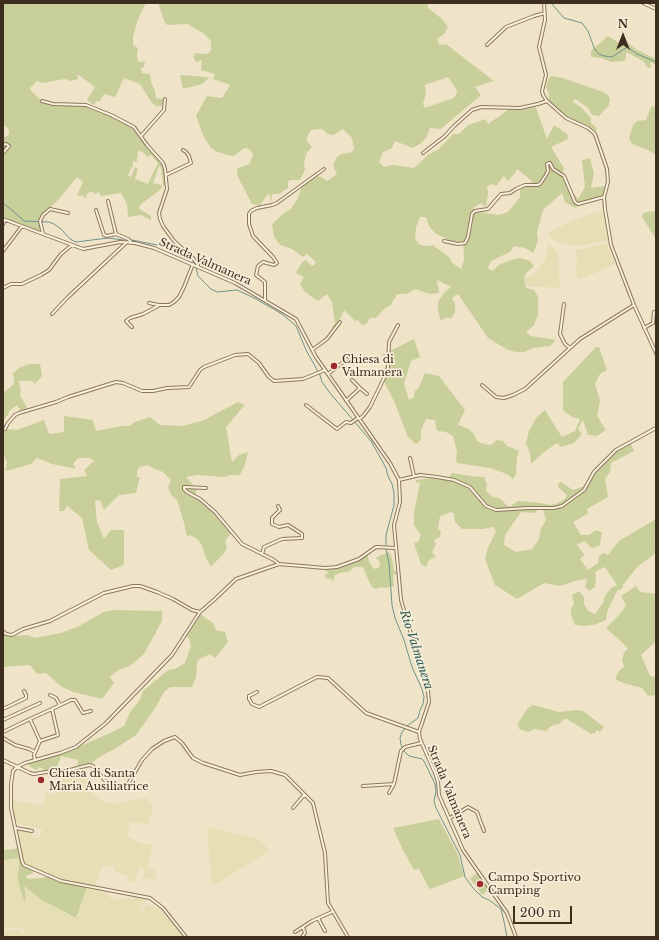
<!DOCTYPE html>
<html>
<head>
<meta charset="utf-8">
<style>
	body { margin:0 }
	#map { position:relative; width:659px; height:940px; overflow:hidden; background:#f0e4c8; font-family:"Libre Baskerville",serif }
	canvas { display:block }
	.frame { position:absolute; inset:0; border:4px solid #3d2e20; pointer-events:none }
	.north { position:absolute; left:603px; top:16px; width:40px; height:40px; -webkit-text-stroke:3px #f7eed8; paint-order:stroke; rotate:0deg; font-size:11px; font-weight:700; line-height:16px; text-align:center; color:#3d2e20 }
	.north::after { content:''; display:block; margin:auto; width:14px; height:18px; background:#3d2e20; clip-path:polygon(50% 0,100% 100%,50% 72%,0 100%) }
	.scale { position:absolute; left:513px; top:906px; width:59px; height:18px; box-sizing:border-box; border:2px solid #3d2e20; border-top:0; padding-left:5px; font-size:12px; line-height:14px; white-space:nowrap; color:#3d2e20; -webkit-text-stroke:3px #f7eed8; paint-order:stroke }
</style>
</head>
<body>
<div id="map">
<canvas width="659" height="940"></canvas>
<div class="frame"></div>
<div class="north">N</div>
<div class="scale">200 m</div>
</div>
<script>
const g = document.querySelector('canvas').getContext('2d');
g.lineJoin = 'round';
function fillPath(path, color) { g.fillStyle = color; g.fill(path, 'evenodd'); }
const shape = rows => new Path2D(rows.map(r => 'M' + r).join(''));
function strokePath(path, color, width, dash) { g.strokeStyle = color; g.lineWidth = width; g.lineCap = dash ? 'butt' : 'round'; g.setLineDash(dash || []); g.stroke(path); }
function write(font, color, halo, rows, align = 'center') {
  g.font = font + ' "Libre Baskerville",serif'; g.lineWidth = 3.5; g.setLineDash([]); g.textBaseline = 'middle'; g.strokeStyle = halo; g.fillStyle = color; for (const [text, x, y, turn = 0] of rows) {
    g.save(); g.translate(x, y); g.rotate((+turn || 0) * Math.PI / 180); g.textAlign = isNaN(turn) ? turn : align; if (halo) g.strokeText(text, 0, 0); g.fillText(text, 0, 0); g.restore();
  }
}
fillPath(shape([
	[604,211,608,240,578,246,557,242,549,236,550,232,571,221,594,213],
	[548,243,558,253,560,288,526,286,524,279,535,273,546,258],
	[607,244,615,264,579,280,579,277,575,276,577,262,576,250],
	[87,769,90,791,104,802,114,804,146,798,151,803,153,807,148,824,130,822,128,837,143,844,153,844,148,868,157,871,154,880,143,878,145,870,139,868,135,882,131,881,130,882,127,881,128,876,114,871,115,866,102,866,95,887,100,888,100,892,107,894,112,899,120,900,123,898,133,899,136,895,146,898,146,901,143,904,140,911,142,911,147,904,155,908,162,909,185,937,3,937,3,931,20,929,20,933,22,933,24,932,22,928,4,928,3,926,3,860,18,858,19,860,18,876,20,889,23,899,24,885,43,900,74,918,77,917,85,890,85,886,67,883,24,865,16,828,32,831,32,837,40,838,42,829,15,823,11,800,44,806,46,793,54,795,60,774],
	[207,827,259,839,268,849,267,852,220,882,214,884,211,881]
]), '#e6deb5');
fillPath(shape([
	[3,3,146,3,138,19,133,37,133,45,138,48,137,56,138,62,145,62,144,67,141,68,142,73,150,74,151,82,155,91,156,98,164,99,164,106,156,106,152,103,140,84,124,78,115,97,104,94,100,101,96,101,94,105,87,100,95,87,77,74,78,79,71,81,65,79,42,83,37,81,30,88,32,92,41,100,42,102,53,105,86,106,99,111,133,127,162,163,165,170,166,187,163,185,161,167,159,166,153,183,162,185,161,189,140,205,139,209,151,216,151,220,141,215,128,217,127,204,121,193,101,196,99,192,95,194,91,191,86,195,87,199,83,196,77,195,83,182,77,177,59,199,41,216,40,227,42,232,3,218,3,137,8,136,9,133,8,128,3,125],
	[138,150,142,152,148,157,151,155,158,163,148,184,135,179,138,169,135,167,131,177,128,175,133,165,133,161,137,162],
	[158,3,429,3,427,7,442,19,448,27,445,33,437,39,439,44,443,45,446,44,494,81,475,87,481,95,441,129,430,128,426,138,420,144,413,148,395,141,392,148,383,152,379,162,384,167,393,165,414,168,429,154,439,149,453,134,459,134,468,125,486,119,488,124,511,108,535,105,547,139,554,125,567,134,568,139,551,147,564,168,563,172,570,189,578,199,585,187,582,160,590,158,594,173,591,188,606,186,603,197,582,203,575,208,565,202,562,193,543,210,537,233,538,241,533,253,525,248,514,246,510,252,491,261,488,268,492,271,499,265,510,260,520,258,530,261,534,266,526,273,524,279,526,288,534,290,538,297,538,315,534,325,526,332,531,336,556,340,550,346,533,348,524,352,516,352,508,350,488,338,458,294,452,298,455,304,455,312,452,318,445,318,441,321,438,311,438,302,444,293,451,287,437,280,439,293,430,294,416,289,406,294,397,294,391,305,385,308,376,318,370,318,366,324,362,325,358,320,355,321,344,310,339,321,332,333,332,327,335,323,332,302,327,294,318,301,305,292,300,284,304,277,296,273,302,262,306,260,312,266,314,265,316,262,307,254,303,257,292,249,280,245,274,237,272,224,283,214,291,209,298,198,303,183,313,176,321,177,327,181,337,174,333,165,337,157,341,154,349,153,354,150,353,142,351,137,343,129,333,135,328,134,322,129,311,130,306,140,312,147,306,154,304,163,305,170,300,180,290,180,288,182,288,188,279,194,272,194,271,203,269,193,260,205,252,204,238,177,237,172,238,168,249,164,253,156,252,152,249,149,244,148,234,156,227,155,215,151,210,147,203,135,196,116,207,96,222,98,230,85,213,79,215,74,201,70,202,60,196,62,193,57,196,53,208,54,211,50,211,41,203,33,187,24,167,25,164,20],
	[448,77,457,90,457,92,454,98,425,108,423,104,426,94,425,85],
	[517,169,532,181,530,185,524,185,520,190,520,197,508,212,498,215,479,212,473,208,481,203,486,207,488,193,487,187,491,184,496,186,504,176,508,181,515,173],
	[420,217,426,217,429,226,436,234,452,241,463,242,464,260,461,269,451,262,450,258,433,245,427,246,420,245,415,239,416,227],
	[608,36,622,45,627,43,629,44,637,50,656,59,656,65,650,62,651,67,649,68,645,66,646,64,643,61,626,52,626,59,623,61,611,62,601,58,591,57,591,51],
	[180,75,206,77,209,78,202,84,183,89],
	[552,76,563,78,603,92,608,95,610,99,609,105,599,116,592,115,588,108,578,101,575,99,573,102,581,107,591,118,591,123,596,127,597,131,595,131,591,127,567,117,549,101,549,95,546,86,549,78],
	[656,106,656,155,648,150,632,144,629,138,633,125,637,121,646,120,651,107],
	[656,211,656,239,642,217,643,213,647,212],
	[414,339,420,357,411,361,404,384,409,400,414,397,415,391,419,387,425,373,439,376,465,410,458,425,469,429,474,434,477,441,484,444,491,445,497,440,503,441,507,446,519,451,517,457,516,474,513,479,507,474,490,468,457,463,456,458,457,452,453,436,446,432,438,431,436,428,435,420,426,419,421,431,421,440,416,444,408,437,394,401,383,380,385,368,389,363,382,355],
	[596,347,599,347,607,370,600,374,595,384,600,401,597,416,606,430,597,436,588,435,583,420,578,429,582,434,574,443,561,447,557,443,543,453,531,464,530,453,526,443,529,431,536,418,545,410,562,437,575,431,580,419,572,417,563,410,563,382],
	[29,364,40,364,42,376,35,384,32,381,19,381,21,392,20,395,27,408,21,411,17,405,9,411,9,413,3,422,3,393,14,384,13,373,19,368],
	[238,402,245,405,226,427,232,462,239,455,248,452,245,465,240,475,230,475,224,477,197,475,186,477,197,489,195,496,215,512,232,532,225,541,227,548,225,552,211,567,206,558,202,545,196,538,190,535,187,537,185,529,185,526,177,500,172,496,168,488,171,480,163,472,155,469,148,465,139,467,137,472,137,477,140,477,136,493,119,495,104,510,100,500,95,501,97,522,104,539,111,530,124,530,124,565,111,570,89,550,82,518,67,506,64,511,59,511,60,479,87,476,84,470,94,461,90,458,78,458,73,464,76,469,52,464,37,458,31,464,7,471,5,470,7,463,3,453,3,437,5,429,17,430,44,420,49,434,64,432,64,416,93,420,96,431,121,426,130,426,135,422,150,417,160,425,183,426,204,420],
	[630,442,634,451,611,463,610,472,605,479,608,497,587,509,588,514,573,522,581,535,589,535,596,530,602,532,600,545,592,548,584,541,577,545,585,555,580,559,588,570,598,563,599,556,604,553,608,555,619,541,656,519,656,539,654,540,656,544,656,553,637,567,623,585,623,588,617,591,607,612,606,620,593,625,583,626,575,625,571,615,571,608,574,604,572,595,579,591,584,597,584,604,588,611,595,614,603,603,605,596,611,588,617,585,605,567,595,572,596,577,595,587,589,591,585,587,587,579,579,580,560,586,544,583,517,599,495,585,485,559,487,550,496,531,493,527,483,529,462,529,455,522,454,514,451,512,440,516,438,529,441,532,440,537,434,540,436,544,432,552,436,557,429,560,426,567,421,564,414,543,418,542,421,535,414,525,414,512,420,483,415,482,416,480,436,478,447,480,452,473,471,476,484,477,487,484,486,491,493,497,499,498,509,507,518,501,541,503,550,505,556,504,565,499,567,495,558,487,558,484,561,482,573,490,587,485,594,472,616,450],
	[538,508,543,509,546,520,541,528,539,539,532,549,516,552,504,545,505,535,521,512,535,513],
	[388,552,391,555,392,559,394,571,398,572,398,574,393,575,394,586,384,588,382,587,375,589,372,587,367,577,363,567,354,567,350,571,340,573,335,575,333,581,330,578,328,579,325,577,325,574,328,574,325,568,344,565,352,563,367,553,369,562,373,568,376,569,380,566,379,560,376,559,377,557],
	[636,586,640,592,656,594,656,641,641,655,650,676,656,677,656,694,653,696,647,695,642,688,623,683,615,679,619,671,624,667,622,659,624,653,628,648,606,628,622,612,626,605,621,596],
	[113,610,162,611,162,621,144,654,130,666,118,670,110,677,114,683,102,699,73,692,62,687,46,673,37,674,30,665,3,667,3,637,6,634,12,636,27,635,35,638,61,633,79,626,104,612],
	[200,614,213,623,216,630,225,632,228,642,215,658,210,654,198,660,197,664,196,677,192,687,170,687,164,692,154,710,136,735,113,750,101,756,89,765,77,768,78,760,61,756,56,771,43,772,44,769,39,767,37,770,30,767,29,763,72,750,110,733,124,726,130,712,139,701,143,691,168,670,175,669,185,663,191,646,189,638,185,636],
	[533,705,559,712,576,710,583,711,604,727,600,732,597,730,595,733,591,734,567,719,564,719,559,724,556,724,550,727,546,731,534,729,529,732,519,729,518,723,528,708],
	[439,819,458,855,464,876,431,889,429,888,419,869,414,870,402,848,393,828],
	[19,846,22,862,25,867,34,871,33,873,26,876,27,879,42,878,48,876,61,881,85,885,86,890,76,918,42,900,24,886,26,901,24,900,20,889,18,878,19,860,18,858,3,860,3,850,15,849],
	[477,873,490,889,482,895,470,878]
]), '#c9cf9b');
strokePath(shape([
	[551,3,564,18,582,23,588,31,595,50,599,54,604,56,612,57,627,47,637,54,656,62],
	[541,102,547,98],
	[3,203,20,217,24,221,49,222,54,224,61,229,70,239,76,242,108,238,123,240],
	[132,240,157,245,163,243,177,246,195,263,198,276,211,289,217,292,237,290,256,299,282,314,296,326,306,350,320,375,322,382,330,393,371,441,386,468,388,476,392,484,394,493,394,505,386,535,386,545],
	[386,549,389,563,392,605,395,618,404,640,412,667,422,689,424,697,423,704,420,710,418,718,407,726,402,732,400,738,401,745,404,751,409,756,422,759,424,761,435,784,436,791,434,801,436,808,460,855,465,877,473,888,482,897,489,900,501,909,505,926],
	[505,927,507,937]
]), '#6f938a', 1);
const minor = shape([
	[544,3,545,20,539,47,546,75,542,91,543,95,547,101,566,118,588,128,595,134,607,169,608,182,604,197,605,209,611,245,634,305,656,353],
	[643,3,656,9],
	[487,45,506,27,534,16,545,13],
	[42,101,53,104,86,105,111,115,134,127,147,145,163,163,165,169,167,189,159,213,160,219,163,226,174,241,193,258,198,265],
	[141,136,164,110,165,99],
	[3,145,6,144,9,146,3,153],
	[423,153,445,136,454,126,472,110,481,107,520,108,538,104,547,101],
	[166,175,191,163,189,156,186,152,183,150],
	[108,201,116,234],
	[96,210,104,235,107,236,116,234,128,239,131,242],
	[3,219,83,249,120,242,135,243,154,248,235,283,296,319,316,357,390,463,399,480,400,502,394,525,401,600,428,691,429,702,419,732,420,739,435,773,438,782,439,795,463,850,507,913,516,937],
	[3,224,5,220],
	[43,234,40,221,43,215,50,209,68,213],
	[444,241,458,244,465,243,468,237,472,214,475,211,488,209,501,194,510,193,516,189,525,185,537,185,540,184,546,175,548,171,547,164,549,163,550,163,553,169,564,176,575,202,578,204,604,197],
	[3,251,22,226],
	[3,288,11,284,22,284,41,275,49,270,61,254,72,245],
	[265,300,265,282,256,275,258,266,263,262,274,265,277,263,273,257,253,236,249,224,249,214,251,211,257,208,272,205,277,203,324,169],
	[149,303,159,305,169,305,174,302,179,297,184,287,193,264],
	[564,304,560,334,565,344,570,348,580,339,634,305],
	[52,314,67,298,127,242],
	[132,327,126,321,130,318,143,314,158,306],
	[644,328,653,323,654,312],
	[312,350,327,339,340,322],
	[328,374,347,359],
	[482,385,496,397,504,398,513,395,525,389,570,348],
	[360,388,367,394],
	[346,401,360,388,352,380],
	[306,405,337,429,346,422,351,423,358,418],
	[359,419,363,416,370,407,385,376,388,367,389,342,398,325],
	[3,429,5,429,8,423,15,415,19,413,56,402,68,397,116,382,123,383,142,391,153,391,167,388,189,387,200,370,204,367,235,355,248,354,259,363,269,377,274,381,303,379,325,370],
	[410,458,414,476],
	[399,480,420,475,437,477,454,480,470,487,486,506,496,510,528,508,554,508,562,506,584,490,594,472,616,450,656,428],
	[206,488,184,487,184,489,187,492,200,499,215,512,242,544,274,560,279,564],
	[262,554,264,547,282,539,302,538,302,534,288,525,279,527,272,524,272,518,280,510,278,506],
	[3,631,6,634,12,635,23,629,50,621,104,593,133,586,140,586,157,592,173,599,192,610,200,612],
	[257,692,249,696,249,699,252,704,259,707,317,677,328,678,366,713,419,732],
	[50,695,56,698,60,705],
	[3,709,26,698,26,695,24,691],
	[52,709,71,700,75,700,83,713,91,711],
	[3,720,40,703],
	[3,732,30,719],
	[3,738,15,745,29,749,35,752],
	[3,760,30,773,34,774,52,771,66,771,89,765,93,766,107,783,116,786,123,786,128,784,142,760,152,749,164,741,175,737,182,743,193,758,203,763,240,775,256,772,271,771,285,775,313,803,325,853,328,903,348,937],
	[35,760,34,755,40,741,58,735,52,709,30,719,40,741],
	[363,786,394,784,401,751,405,747,421,743],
	[389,793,394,784],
	[293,808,304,795],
	[450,818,468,807,477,812,484,831],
	[16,828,32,831],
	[318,918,325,931],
	[295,932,312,921,332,912],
	[186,937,163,908,150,898,61,881,24,865,22,861,11,808,11,784,13,771,17,767,25,763,60,753,76,747,106,723,172,655,200,612,215,599,236,579,279,564,325,568,337,567,359,559,376,547,396,548],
	[302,937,305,933,303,927]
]);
strokePath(minor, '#8d765c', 4);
strokePath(minor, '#faf1dc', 2);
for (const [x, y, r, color] of [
	[334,366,4,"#9e2a2b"],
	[41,780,4,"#9e2a2b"],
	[480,884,4,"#9e2a2b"]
]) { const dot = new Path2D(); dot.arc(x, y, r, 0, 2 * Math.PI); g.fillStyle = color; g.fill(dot); strokePath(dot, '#f7eed8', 1.5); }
write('11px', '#3d2e20', '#f7eed8', [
	["Strada Valmanera",205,262,24],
	["Strada Valmanera",449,792,68]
]);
write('11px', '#3d2e20', '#f7eed8', [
	["Chiesa di",342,360],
	["Valmanera",342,373],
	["Chiesa di Santa",49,774],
	["Maria Ausiliatrice",49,787],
	["Campo Sportivo",488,878],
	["Camping",488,891]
], 'left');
write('italic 12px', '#2f5d5a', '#f7eed8', [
	["Rio Valmanera",416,650,72]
]);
</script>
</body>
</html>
